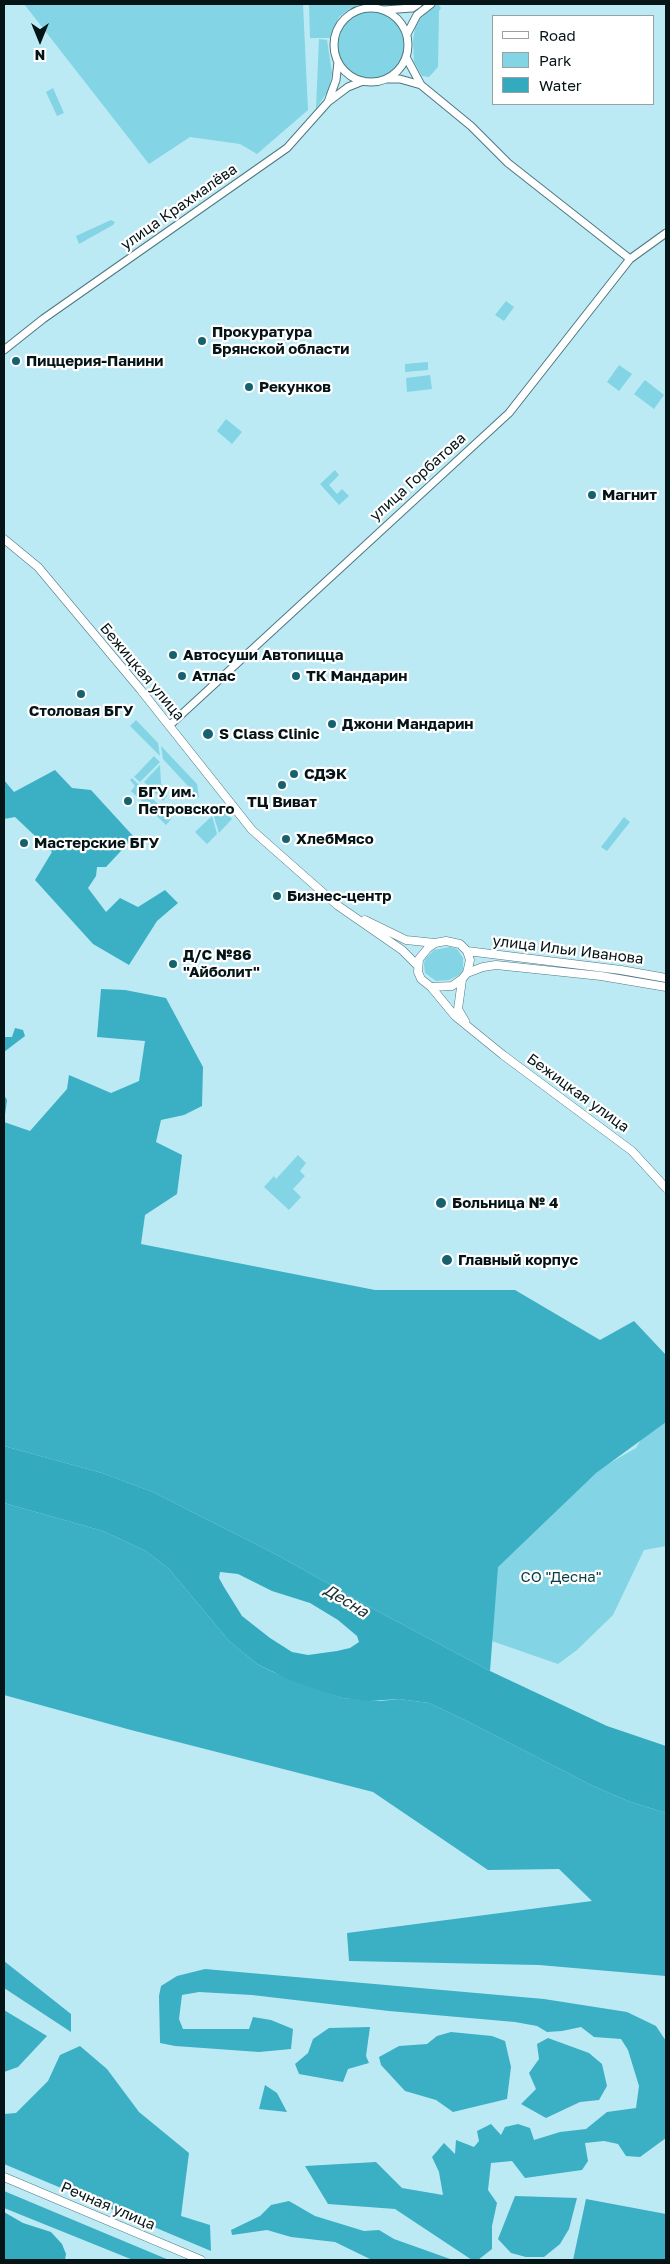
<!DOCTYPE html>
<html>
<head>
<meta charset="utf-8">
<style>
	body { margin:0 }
	#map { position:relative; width:670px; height:2264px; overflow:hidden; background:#bceaf4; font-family:"Golos Text",sans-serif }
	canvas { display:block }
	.frame { position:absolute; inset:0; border:5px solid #041417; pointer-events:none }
	.legend { position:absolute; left:492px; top:15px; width:162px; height:90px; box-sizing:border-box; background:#fff; border:1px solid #9ba1a2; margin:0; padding:6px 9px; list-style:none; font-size:15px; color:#041417 }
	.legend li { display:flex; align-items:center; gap:10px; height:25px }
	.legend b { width:25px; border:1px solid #9ba1a2 }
	.north { position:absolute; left:15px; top:15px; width:50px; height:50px; -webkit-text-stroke:4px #fff; paint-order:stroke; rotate:180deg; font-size:14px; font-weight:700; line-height:20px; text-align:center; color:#041417 }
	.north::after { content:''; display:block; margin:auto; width:18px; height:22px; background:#041417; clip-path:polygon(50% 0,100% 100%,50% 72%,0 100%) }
</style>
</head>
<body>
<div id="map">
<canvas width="670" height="2264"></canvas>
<div class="frame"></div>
<ul class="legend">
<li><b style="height:6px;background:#fff"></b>Road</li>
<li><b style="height:14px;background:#83d4e4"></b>Park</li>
<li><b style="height:14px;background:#34aabf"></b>Water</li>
</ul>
<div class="north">N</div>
</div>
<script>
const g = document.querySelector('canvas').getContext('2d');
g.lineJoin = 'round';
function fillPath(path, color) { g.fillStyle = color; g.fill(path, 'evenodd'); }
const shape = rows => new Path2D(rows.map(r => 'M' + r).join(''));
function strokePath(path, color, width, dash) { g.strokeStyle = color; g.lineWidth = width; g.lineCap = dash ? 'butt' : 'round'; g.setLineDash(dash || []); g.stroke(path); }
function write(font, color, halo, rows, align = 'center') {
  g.font = font + ' "Golos Text",sans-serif'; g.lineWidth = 4.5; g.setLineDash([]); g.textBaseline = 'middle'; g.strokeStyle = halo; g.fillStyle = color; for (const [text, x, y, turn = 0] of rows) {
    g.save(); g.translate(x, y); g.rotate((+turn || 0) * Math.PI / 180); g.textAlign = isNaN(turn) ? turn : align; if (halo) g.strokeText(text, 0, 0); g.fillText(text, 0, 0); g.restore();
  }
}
fillPath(shape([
	[24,4,303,4,308,110,257,154,240,144,190,137,149,164],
	[309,4,362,4,349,9,339,17,330,38,310,38],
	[434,4,438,4,441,8,439,11,438,67,429,77,422,76,414,62,413,40,415,28,419,20],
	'338 45a33 33 0 1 1 66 0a33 33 0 1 1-66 0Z',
	[319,39,327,40,332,73,329,89,316,109],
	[53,88,64,113,57,116,46,92],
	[111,220,115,222,113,225,79,244,76,236],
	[506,301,514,307,504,321,495,315],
	[428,362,428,370,405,372,405,364],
	[619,365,632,374,619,391,607,382],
	[430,375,432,389,407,392,406,378],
	[645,380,664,395,654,409,634,394],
	[226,419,242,432,232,444,217,431],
	[335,470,339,475,329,485,337,494,342,489,349,496,339,505,320,484],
	[136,720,158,743,160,756,130,726],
	[161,746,197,784,199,798,163,759],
	[154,756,160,762,140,782,134,777],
	[160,765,161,783,167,796,163,801,144,782],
	[132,778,172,818,166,825,131,791,135,786,130,780],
	[221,806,232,819,219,833,213,814],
	[212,816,217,834,207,844,195,832],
	[624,817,630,822,607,851,601,847],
	[450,947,457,949,463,958,463,970,459,975,449,980,436,981,425,973,424,964,425,959,434,950],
	[298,1155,306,1163,300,1171,305,1176,293,1189,301,1197,289,1210,264,1187,274,1176,276,1179],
	[654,1418,666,1422,666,1546,644,1550,613,1615,577,1650,558,1664,486,1639,490,1568,573,1484,636,1448]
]), '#83d4e4');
fillPath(shape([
	[55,770,72,788,91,790,134,837,106,867,97,867,96,876,88,888,106,912,120,898,138,907,165,890,178,903,157,921,129,965,93,944,35,880,52,852,15,817,4,819,4,780,14,792],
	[101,989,125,990,166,998,203,1067,202,1106,184,1115,161,1120,156,1142,182,1155,177,1194,145,1215,141,1244,375,1290,515,1290,600,1340,634,1321,666,1355,666,1422,596,1473,498,1567,490,1671,381,1613,277,1555,153,1492,102,1473,4,1446,4,1095,7,1100,4,1122,30,1131,67,1089,69,1075,111,1093,139,1081,145,1041,97,1037],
	[15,1028,23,1030,25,1036,4,1052,4,1037,12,1037],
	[4,1503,103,1531,146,1551,169,1569,229,1641,257,1664,273,1672,342,1698,380,1701,399,1699,429,1703,465,1720,593,1786,628,1801,666,1813,666,1976,539,1965,349,1961,347,1933,592,1901,559,1869,488,1870,373,1792,131,1730,4,1695],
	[4,1961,71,2014,71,2032,4,1988],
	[205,1969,544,1999,627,2012,656,2026,666,2041,666,2138,640,2157,626,2156,618,2144,604,2141,585,2143,588,2161,582,2170,525,2178,512,2161,491,2163,488,2190,497,2203,492,2226,492,2249,478,2260,472,2260,395,2209,328,2204,305,2166,376,2162,402,2188,443,2195,439,2172,432,2157,444,2143,455,2154,456,2140,474,2147,479,2141,477,2131,491,2124,501,2135,505,2127,518,2124,530,2128,534,2140,560,2132,586,2129,607,2112,636,2108,639,2086,628,2050,621,2039,594,2037,581,2027,562,2031,547,2032,537,2026,515,2022,389,2011,252,1995,199,1992,182,1995,179,2019,183,2029,249,2029,253,2017,271,2020,293,2029,291,2049,259,2052,175,2046,160,2043,159,1996,161,1986,177,1976],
	[4,2010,47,2036,18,2067,4,2072],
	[370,2027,366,2056,369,2063,348,2069,343,2082,299,2074,295,2064,308,2053,313,2039,329,2028],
	[451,2032,492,2036,505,2041,511,2067,507,2099,453,2112,436,2100,405,2091,381,2065,379,2057,399,2046,427,2044,437,2036],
	[548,2038,589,2053,602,2064,607,2086,599,2100,580,2102,546,2118,521,2104,536,2089,529,2073,539,2059,537,2044],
	[80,2046,107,2069,139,2112,189,2153,181,2216,210,2225,211,2251,4,2164,4,2114,16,2113,48,2081,60,2055],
	[265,2085,277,2093,287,2112,259,2109],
	[4,2191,169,2260,133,2260,4,2208],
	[515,2196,577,2198,569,2229,560,2244,544,2257,526,2257,511,2253,498,2239],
	[586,2199,666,2214,666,2260,573,2260],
	[289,2201,315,2216,364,2231,379,2230,394,2239,453,2260,372,2260,335,2242,291,2237,267,2230,232,2235,231,2230,260,2216,271,2205]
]), '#3bafc4');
fillPath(shape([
	[4,1446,102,1473,153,1492,277,1555,381,1613,490,1671,607,1726,666,1746,666,1813,628,1801,593,1786,465,1720,429,1703,399,1699,369,1701,342,1698,290,1680,257,1664,229,1641,169,1569,146,1551,103,1531,4,1503],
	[220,1572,238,1574,272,1591,310,1603,338,1620,357,1636,359,1642,350,1648,337,1651,308,1655,292,1652,270,1638,242,1616,224,1587,219,1578],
	[4,2212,23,2223,51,2232,62,2244,66,2254,65,2260,4,2260]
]), '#34aabf');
const secondary = shape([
	'334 45a37 37 0 1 1 74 0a37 37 0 1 1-74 0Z',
	[384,10,412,8,418,4],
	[407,34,417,15,431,4],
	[406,57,421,85,471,126,508,163,630,259],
	[388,79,400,79,421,85],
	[328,102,336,80,338,62],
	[4,350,43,319,287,148,328,102,348,87,363,81],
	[170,725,509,413,630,259,666,233]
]);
const primary = shape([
	[4,539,38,567,140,689,252,830,337,905,402,950,418,966],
	[365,920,406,940,435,943],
	[446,941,460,944,467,951,470,960,467,973,462,979,452,986,431,987,421,979,418,972,419,959,428,948,435,943,446,941],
	[467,951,621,970,666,978],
	[467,973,483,967,496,965,601,976,666,987],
	[462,980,458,1009,465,1021],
	[431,987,455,1016,503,1055,632,1151,666,1188],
	[4,2177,201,2260]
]);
strokePath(secondary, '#4d7881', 9);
strokePath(primary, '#4d7881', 9);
strokePath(secondary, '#fff', 7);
strokePath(primary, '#fff', 8);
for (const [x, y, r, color] of [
	[202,341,5,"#16616e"],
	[16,361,5,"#16616e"],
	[249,387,5,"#16616e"],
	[592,495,5,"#16616e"],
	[173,655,5,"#16616e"],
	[182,676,5,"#16616e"],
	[296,676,5,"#16616e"],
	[81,694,5,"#16616e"],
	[332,724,5,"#16616e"],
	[208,734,6,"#16616e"],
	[294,774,5,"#16616e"],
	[282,785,5,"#16616e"],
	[128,801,5,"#16616e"],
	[286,839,5,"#16616e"],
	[24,843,5,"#16616e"],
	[277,896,5,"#16616e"],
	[173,964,5,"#16616e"],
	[441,1203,6,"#16616e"],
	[447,1260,6,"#16616e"]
]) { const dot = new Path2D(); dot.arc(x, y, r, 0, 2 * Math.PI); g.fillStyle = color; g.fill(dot); strokePath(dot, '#fff', 2); }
write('15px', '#041417', '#fff', [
	["улица Крахмалёва",179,207,-35],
	["улица Горбатова",418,477,-42],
	["Бежицкая улица",142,672,50],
	["улица Ильи Иванова",568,950,7],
	["Бежицкая улица",578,1093,36],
	["Речная улица",108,2206,23]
]);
write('bold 15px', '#041417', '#fff', [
	["Прокуратура",212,332],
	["Брянской области",212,349],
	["Пиццерия-Панини",26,361],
	["Рекунков",259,387],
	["Магнит",602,495],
	["Автосуши Автопицца",183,655],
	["Атлас",192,676],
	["ТК Мандарин",306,676],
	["Столовая БГУ",81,711,"center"],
	["Джони Мандарин",342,724],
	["S Class Clinic",219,734],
	["СДЭК",304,774],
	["БГУ им.",138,792],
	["Петровского",138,809],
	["ТЦ Виват",282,802,"center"],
	["ХлебМясо",296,839],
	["Мастерские БГУ",34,843],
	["Бизнес-центр",287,896],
	["Д/С №86",183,955],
	["\"Айболит\"",183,972],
	["Больница № 4",452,1203],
	["Главный корпус",458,1260]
], 'left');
write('15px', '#0a3f48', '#fff', [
	["СО \"Десна\"",561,1577]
]);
write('italic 16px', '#192d32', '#fff', [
	["Десна",346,1601,31]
]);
</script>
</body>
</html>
